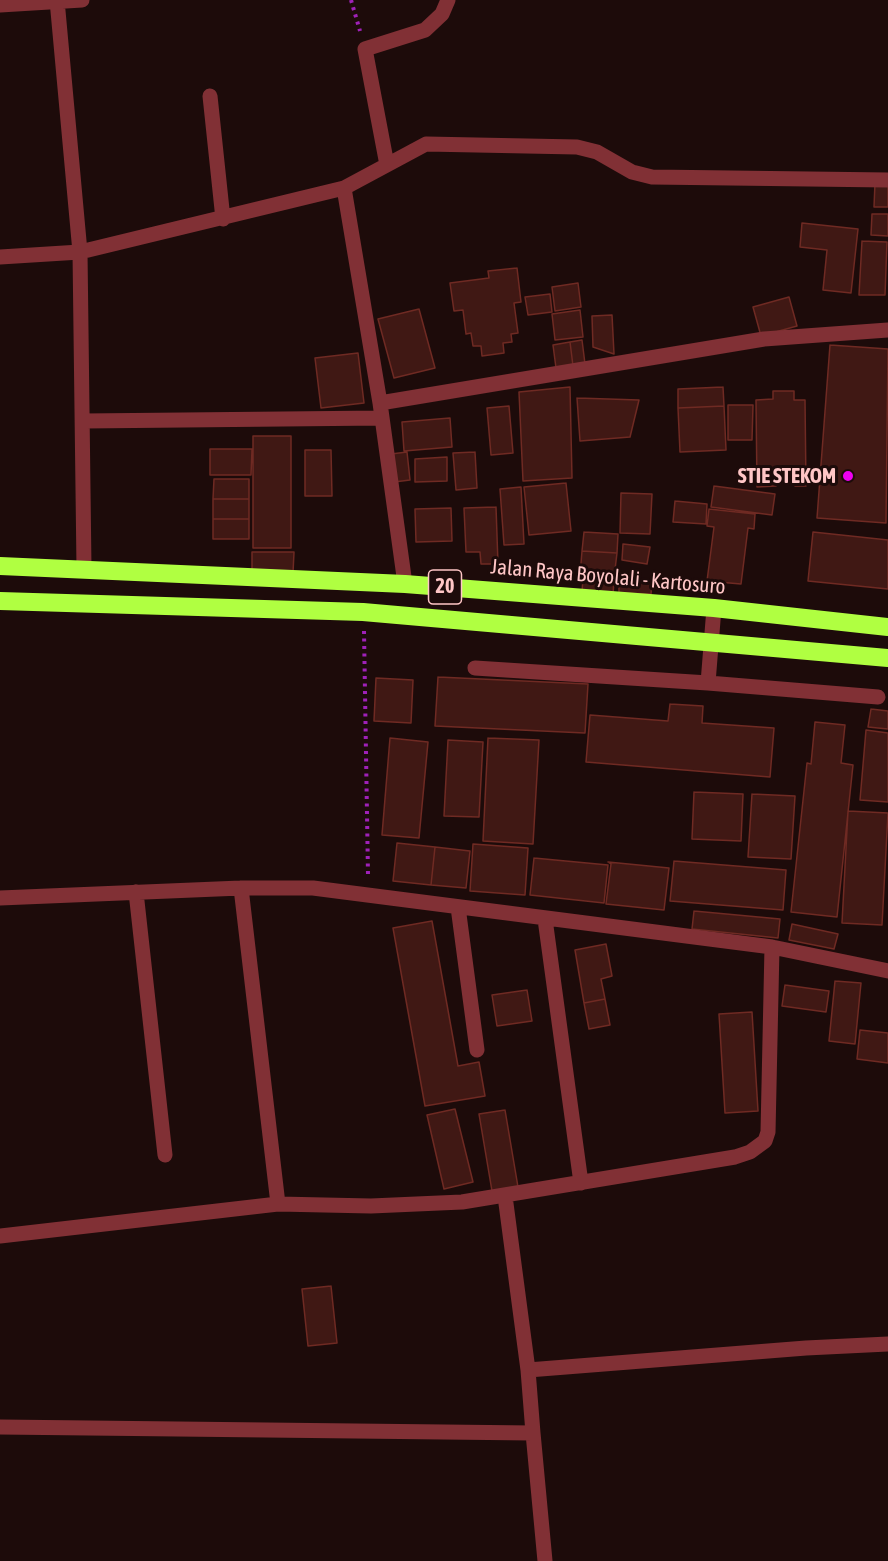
<!DOCTYPE html>
<html>
<head>
<meta charset="utf-8">
<style>
	body { margin:0 }
	canvas { display:block; background:#1d0b0a }
</style>
</head>
<body>
<canvas width="888" height="1561"></canvas>
<script>
const g = document.querySelector('canvas').getContext('2d');
g.lineJoin = 'round';
function fillPath(path, color) { g.fillStyle = color; g.fill(path, 'evenodd'); }
const shape = rows => new Path2D(rows.map(r => 'M' + r).join(''));
function strokePath(path, color, width, dash) { g.strokeStyle = color; g.lineWidth = width; g.lineCap = dash ? 'butt' : 'round'; g.setLineDash(dash || []); g.stroke(path); }
function write(font, color, halo, rows, align = 'center') {
  g.font = font + ' "Asap Condensed",sans-serif'; g.lineWidth = 6; g.setLineDash([]); g.textBaseline = 'middle'; g.strokeStyle = halo; g.fillStyle = color; for (const [text, x, y, turn = 0] of rows) {
    g.save(); g.translate(x, y); g.rotate((+turn || 0) * Math.PI / 180); g.textAlign = isNaN(turn) ? turn : align; if (halo) g.strokeText(text, 0, 0); g.fillText(text, 0, 0); g.restore();
  }
}
const building = shape([
	[875,183,888,184,888,207,874,207,875,183],
	[872,214,888,214,888,236,871,235,872,214],
	[802,223,858,229,851,293,823,290,827,250,800,247,802,223],
	[862,241,887,242,885,295,859,295,862,241],
	[517,268,521,302,514,303,518,333,511,334,512,342,503,343,504,353,482,356,481,346,473,346,471,333,466,334,463,310,454,311,450,283,489,278,488,271,517,268],
	[578,283,581,307,555,311,552,287,578,283],
	[550,294,552,312,528,315,525,297,550,294],
	[789,297,797,326,761,336,753,307,789,297],
	[419,309,435,368,394,378,378,319,419,309],
	[580,310,583,337,555,340,552,314,580,310],
	[612,315,614,354,593,347,592,316,612,315],
	[582,340,585,364,573,366,570,342,582,340],
	[570,342,573,366,556,368,553,345,570,342],
	[830,345,888,349,886,523,817,518,830,345],
	[358,353,364,403,321,408,315,358,358,353],
	[570,387,572,478,523,481,519,392,570,387],
	[723,387,724,406,678,408,678,389,723,387],
	[773,391,794,391,794,400,805,400,806,486,795,486,795,478,776,478,776,486,757,487,756,400,773,399,773,391],
	[577,398,639,400,630,437,580,441,577,398],
	[728,405,753,405,752,440,728,440,728,405],
	[509,406,513,453,491,455,487,408,509,406],
	[724,406,726,450,680,452,678,408,724,406],
	[450,418,452,447,404,451,402,422,450,418],
	[253,436,291,436,291,548,253,548,253,436],
	[210,449,252,449,251,475,210,475,210,449],
	[305,450,331,450,332,496,305,496,305,450],
	[407,452,410,480,394,482,391,454,407,452],
	[475,452,477,488,456,490,453,453,475,452],
	[447,457,447,481,415,482,415,459,447,457],
	[214,479,249,479,249,499,213,499,214,479],
	[566,483,571,531,529,535,524,487,566,483],
	[714,486,775,494,772,515,711,507,714,486],
	[521,487,524,544,504,545,500,489,521,487],
	[621,493,652,494,650,534,620,533,621,493],
	[213,499,249,499,249,519,213,519,213,499],
	[675,501,707,504,706,524,673,522,675,501],
	[496,507,498,564,481,564,480,552,466,552,464,508,496,507],
	[451,508,452,541,416,542,415,509,451,508],
	[709,509,755,514,754,529,748,528,741,584,707,581,714,527,707,526,709,509],
	[213,519,249,519,249,539,213,539,213,519],
	[584,532,618,534,617,553,582,551,584,532],
	[813,532,888,540,888,589,808,581,813,532],
	[623,544,650,547,647,564,622,560,623,544],
	[582,551,617,553,614,578,580,576,582,551],
	[252,552,294,552,293,573,252,573,252,552],
	[583,578,614,580,613,595,582,592,583,578],
	[619,580,652,582,651,594,619,593,619,580],
	[438,677,588,684,585,733,435,726,438,677],
	[376,678,413,680,411,723,374,721,376,678],
	[670,704,703,706,702,723,774,728,770,777,586,762,590,715,668,721,670,704],
	[871,709,888,711,888,729,868,727,871,709],
	[815,722,845,725,841,763,853,765,837,917,791,912,807,763,811,764,815,722],
	[866,730,888,733,888,802,860,800,866,730],
	[390,738,428,742,419,838,382,835,390,738],
	[488,738,539,740,533,844,483,841,488,738],
	[448,740,483,742,479,817,444,816,448,740],
	[694,792,743,794,741,841,692,839,694,792],
	[752,794,795,796,791,859,748,857,752,794],
	[848,811,888,813,882,925,842,923,848,811],
	[397,843,435,847,431,885,393,881,397,843],
	[473,844,528,848,525,895,470,891,473,844],
	[435,847,470,851,466,888,431,885,435,847],
	[534,858,608,865,604,903,530,895,534,858],
	[674,861,786,870,783,910,670,901,674,861],
	[608,862,669,868,664,910,606,904,611,864,608,862],
	[694,911,780,919,778,938,692,929,694,911],
	[432,921,458,1066,479,1062,485,1096,425,1106,393,928,432,921],
	[792,924,838,934,834,949,789,940,792,924],
	[606,944,612,976,601,979,605,999,584,1003,575,950,606,944],
	[835,981,861,983,855,1044,829,1041,835,981],
	[785,985,829,991,826,1012,782,1006,785,985],
	[527,990,532,1021,497,1026,492,995,527,990],
	[605,999,610,1025,589,1029,584,1003,605,999],
	[752,1012,758,1111,725,1113,719,1014,752,1012],
	[860,1030,888,1033,888,1063,857,1059,860,1030],
	[455,1109,473,1182,444,1189,427,1115,455,1109],
	[505,1110,518,1187,492,1191,479,1114,505,1110],
	[331,1286,337,1343,308,1346,302,1289,331,1286]
]);
fillPath(building, '#401814');
strokePath(building, '#6f2a23', 1.5);
strokePath(shape([
	[351,0,360,31],
	[364,631,368,875]
]), '#9f21b8', 4, [3, 4.5]);
strokePath(shape([
	[57,0,80,252,84,568],
	[0,5,82,0],
	[210,96,223,219],
	[387,165,365,49,425,30,442,14,448,0],
	[344,188,380,403,405,584],
	[0,257,80,252,344,188,426,144,577,147,597,152,632,172,652,177,888,180],
	[380,403,764,339,888,330],
	[84,421,382,418],
	[475,668,708,683,714,608],
	[708,683,878,697],
	[241,888,278,1204],
	[136,892,165,1155],
	[0,898,241,888,313,888,772,947,888,971],
	[458,907,477,1050],
	[545,919,581,1183],
	[505,1196,528,1370],
	[0,1236,278,1204,371,1206,462,1202,735,1157,750,1152,765,1141,768,1132,772,947],
	[0,1427,533,1433,528,1370,806,1348,888,1344],
	[533,1433,545,1561]
]), '#813035', 15);
strokePath(shape([
	[0,566,405,584,714,608,888,627],
	[0,601,363,612,888,658]
]), '#b0ff41', 18);
for (const [x, y, r, color] of [
	[848,476,6,"#ef00f1"]
]) { const dot = new Path2D(); dot.arc(x, y, r, 0, 2 * Math.PI); g.fillStyle = color; g.fill(dot); strokePath(dot, '#1d0b0a', 2); }
for (const [x, y, w] of [
	[445,587,33]
]) { const box = new Path2D(); box.roundRect(x - w / 2, y - 17, w, 34, 4.5); g.fillStyle = '#1d0b0a'; g.fill(box); strokePath(box, '#ffc6c6', 1.5); }
write('bold 20px', '#ffc6c6', null, [
	["20",445,587]
]);
write('bold 21px', '#ffc6c6', '#1d0b0a', [
	["STIE STEKOM",836,476]
], 'right');
write('21px', '#ffc6c6', '#1d0b0a', [
	["Jalan Raya Boyolali - Kartosuro",608,577,5]
]);
</script>
</body>
</html>
